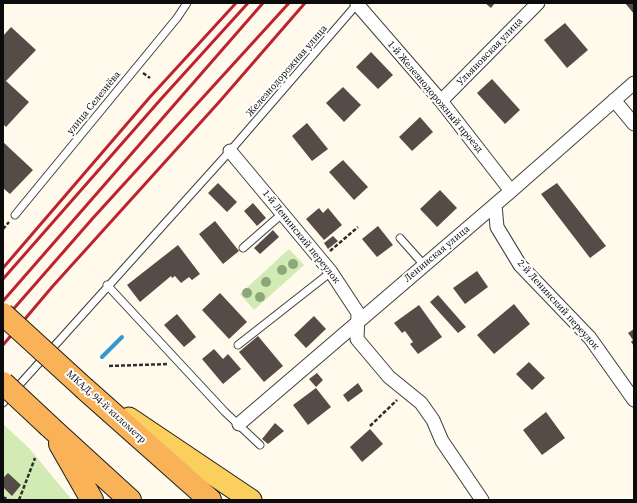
<!DOCTYPE html>
<html>
<head>
<meta charset="utf-8">
<style>
	body { margin:0 }
	#map { position:relative; width:637px; height:503px; overflow:hidden; background:#fffaeb; font-family:"Source Serif 4",serif }
	canvas { display:block }
	.frame { position:absolute; inset:0; border:4px solid #0c0c0c; pointer-events:none }
</style>
</head>
<body>
<div id="map">
<canvas width="637" height="503"></canvas>
<div class="frame"></div>
</div>
<script>
const g = document.querySelector('canvas').getContext('2d');
g.lineJoin = 'round';
function fillPath(path, color) { g.fillStyle = color; g.fill(path, 'evenodd'); }
const shape = rows => new Path2D(rows.map(r => 'M' + r).join(''));
function strokePath(path, color, width, dash) { g.strokeStyle = color; g.lineWidth = width; g.lineCap = dash ? 'butt' : 'round'; g.setLineDash(dash || []); g.stroke(path); }
function write(font, color, halo, rows, align = 'center') {
  g.font = font + ' "Source Serif 4",serif'; g.lineWidth = 4; g.setLineDash([]); g.textBaseline = 'middle'; g.strokeStyle = halo; g.fillStyle = color; for (const [text, x, y, turn = 0] of rows) {
    g.save(); g.translate(x, y); g.rotate((+turn || 0) * Math.PI / 180); g.textAlign = isNaN(turn) ? turn : align; if (halo) g.strokeText(text, 0, 0); g.fillText(text, 0, 0); g.restore();
  }
}
fillPath(shape([
	[289,249,304,265,254,310,240,294],
	[3,424,29,448,72,500,3,500]
]), '#d2eab4');
strokePath(shape([
	[102,357,122,337]
]), '#3498d0', 4);
fillPath(shape([
	[485,3,495,3,491,8],
	[625,3,634,3,634,14],
	[565,23,588,50,567,68,544,40],
	[11,27,36,50,6,81,29,102,6,127,3,124,3,36],
	[371,52,393,75,378,89,356,67],
	[492,79,520,110,505,124,477,93],
	[343,87,361,105,344,122,326,103],
	[420,117,433,132,412,151,399,137],
	[307,123,328,149,312,161,292,136],
	[3,142,33,170,10,194,3,188],
	[343,160,368,187,354,200,329,172],
	[218,183,237,202,227,212,208,193],
	[557,183,606,246,590,258,541,194],
	[440,190,457,208,437,227,420,209],
	[253,203,266,218,257,226,244,211],
	[319,208,323,213,328,208,342,225,324,240,306,219],
	[215,221,239,251,223,264,199,234],
	[378,226,393,245,377,257,362,239],
	[273,230,279,237,260,254,254,248],
	[333,236,338,241,328,249,324,243],
	[178,245,200,274,192,280,189,277,181,283,175,276,172,278,171,276,140,302,127,285],
	[477,271,488,287,465,304,453,288],
	[220,293,247,322,229,339,202,310],
	[438,295,466,327,458,333,430,302],
	[514,304,530,324,494,354,477,335],
	[419,305,442,337,418,354,410,344,413,342,405,331,402,333,394,323],
	[177,314,196,337,184,347,164,325],
	[314,316,326,329,306,348,294,335],
	[634,329,634,346,631,342,633,340,628,333],
	[258,336,283,366,264,382,239,352],
	[214,349,223,359,228,354,241,369,223,384,202,359],
	[529,362,545,378,532,390,516,374],
	[317,373,323,380,316,387,309,379],
	[358,383,363,391,348,402,343,395],
	[316,388,331,407,308,425,293,405],
	[546,412,565,438,542,455,523,430],
	[275,423,284,431,268,444,262,439],
	[370,429,383,444,362,462,350,447],
	[8,473,21,485,12,496,3,487,3,478]
]), '#554c48');
const service = shape([
	[15,215,177,18,187,3],
	[400,238,424,265],
	[243,248,283,213],
	[107,285,225,412,260,445],
	[238,345,331,272],
	[3,403,230,151,358,3]
]);
const minor = shape([
	[357,4,441,101,511,191],
	[614,100,634,124],
	[441,101,538,3],
	[230,151,331,272,358,313,357,339,389,377,421,403,433,420,442,441,482,500],
	[495,205,497,227,520,265,590,338,634,400],
	[239,424,511,191,634,83]
]);
const primary = shape([
	[129,418,251,500]
]);
const trunk = shape([
	[85,389,210,500],
	[49,426,130,500],
	[60,444,92,500]
]);
strokePath(service, '#3f3f3f', 9);
strokePath(minor, '#3f3f3f', 15);
strokePath(primary, '#1d1d1d', 23);
strokePath(trunk, '#1d1d1d', 24);
strokePath(shape([
	[143,73,150,78],
	[3,229,9,222],
	[330,251,358,227],
	[109,366,169,364],
	[370,426,397,400],
	[3,497,9,500],
	[19,500,35,458]
]), '#2e2e2e', 2.5, [4, 2]);
strokePath(service, '#fff', 7);
strokePath(minor, '#fff', 13);
strokePath(primary, '#fbcf5e', 21);
strokePath(trunk, '#f9b257', 22);
strokePath(shape([
	[3,268,150,97,236,3],
	[3,279,161,99,248,3],
	[3,301,263,3],
	[3,321,93,218,289,3],
	[3,345,52,287,220,101,305,3]
]), '#be2230', 3);
const trunkBridge = shape([
	[3,314,85,389],
	[3,383,49,426]
]);
strokePath(trunkBridge, '#1d1d1d', 24, []);
strokePath(trunkBridge, '#f9b257', 22);
g.fillStyle = '#8ca879';
for (const [x, y] of [
	[293,264],
	[282,270],
	[266,282],
	[247,293],
	[260,297]
]) { g.beginPath(); g.arc(x, y, 5, 0, 2 * Math.PI); g.fill(); }
write('10px', '#0c0c0c', '#fff', [
	["Ульяновская улица",490,52,-46],
	["Железнодорожная улица",287,71,-49],
	["1-й Железнодорожный проезд",435,97,50],
	["улица Селезнёва",94,103,-51],
	["1-й Ленинский переулок",301,237,51],
	["Ленинская улица",437,254,-40],
	["2-й Ленинский переулок",558,305,48],
	["МКАД, 94-й километр",106,407,42]
]);
</script>
</body>
</html>
